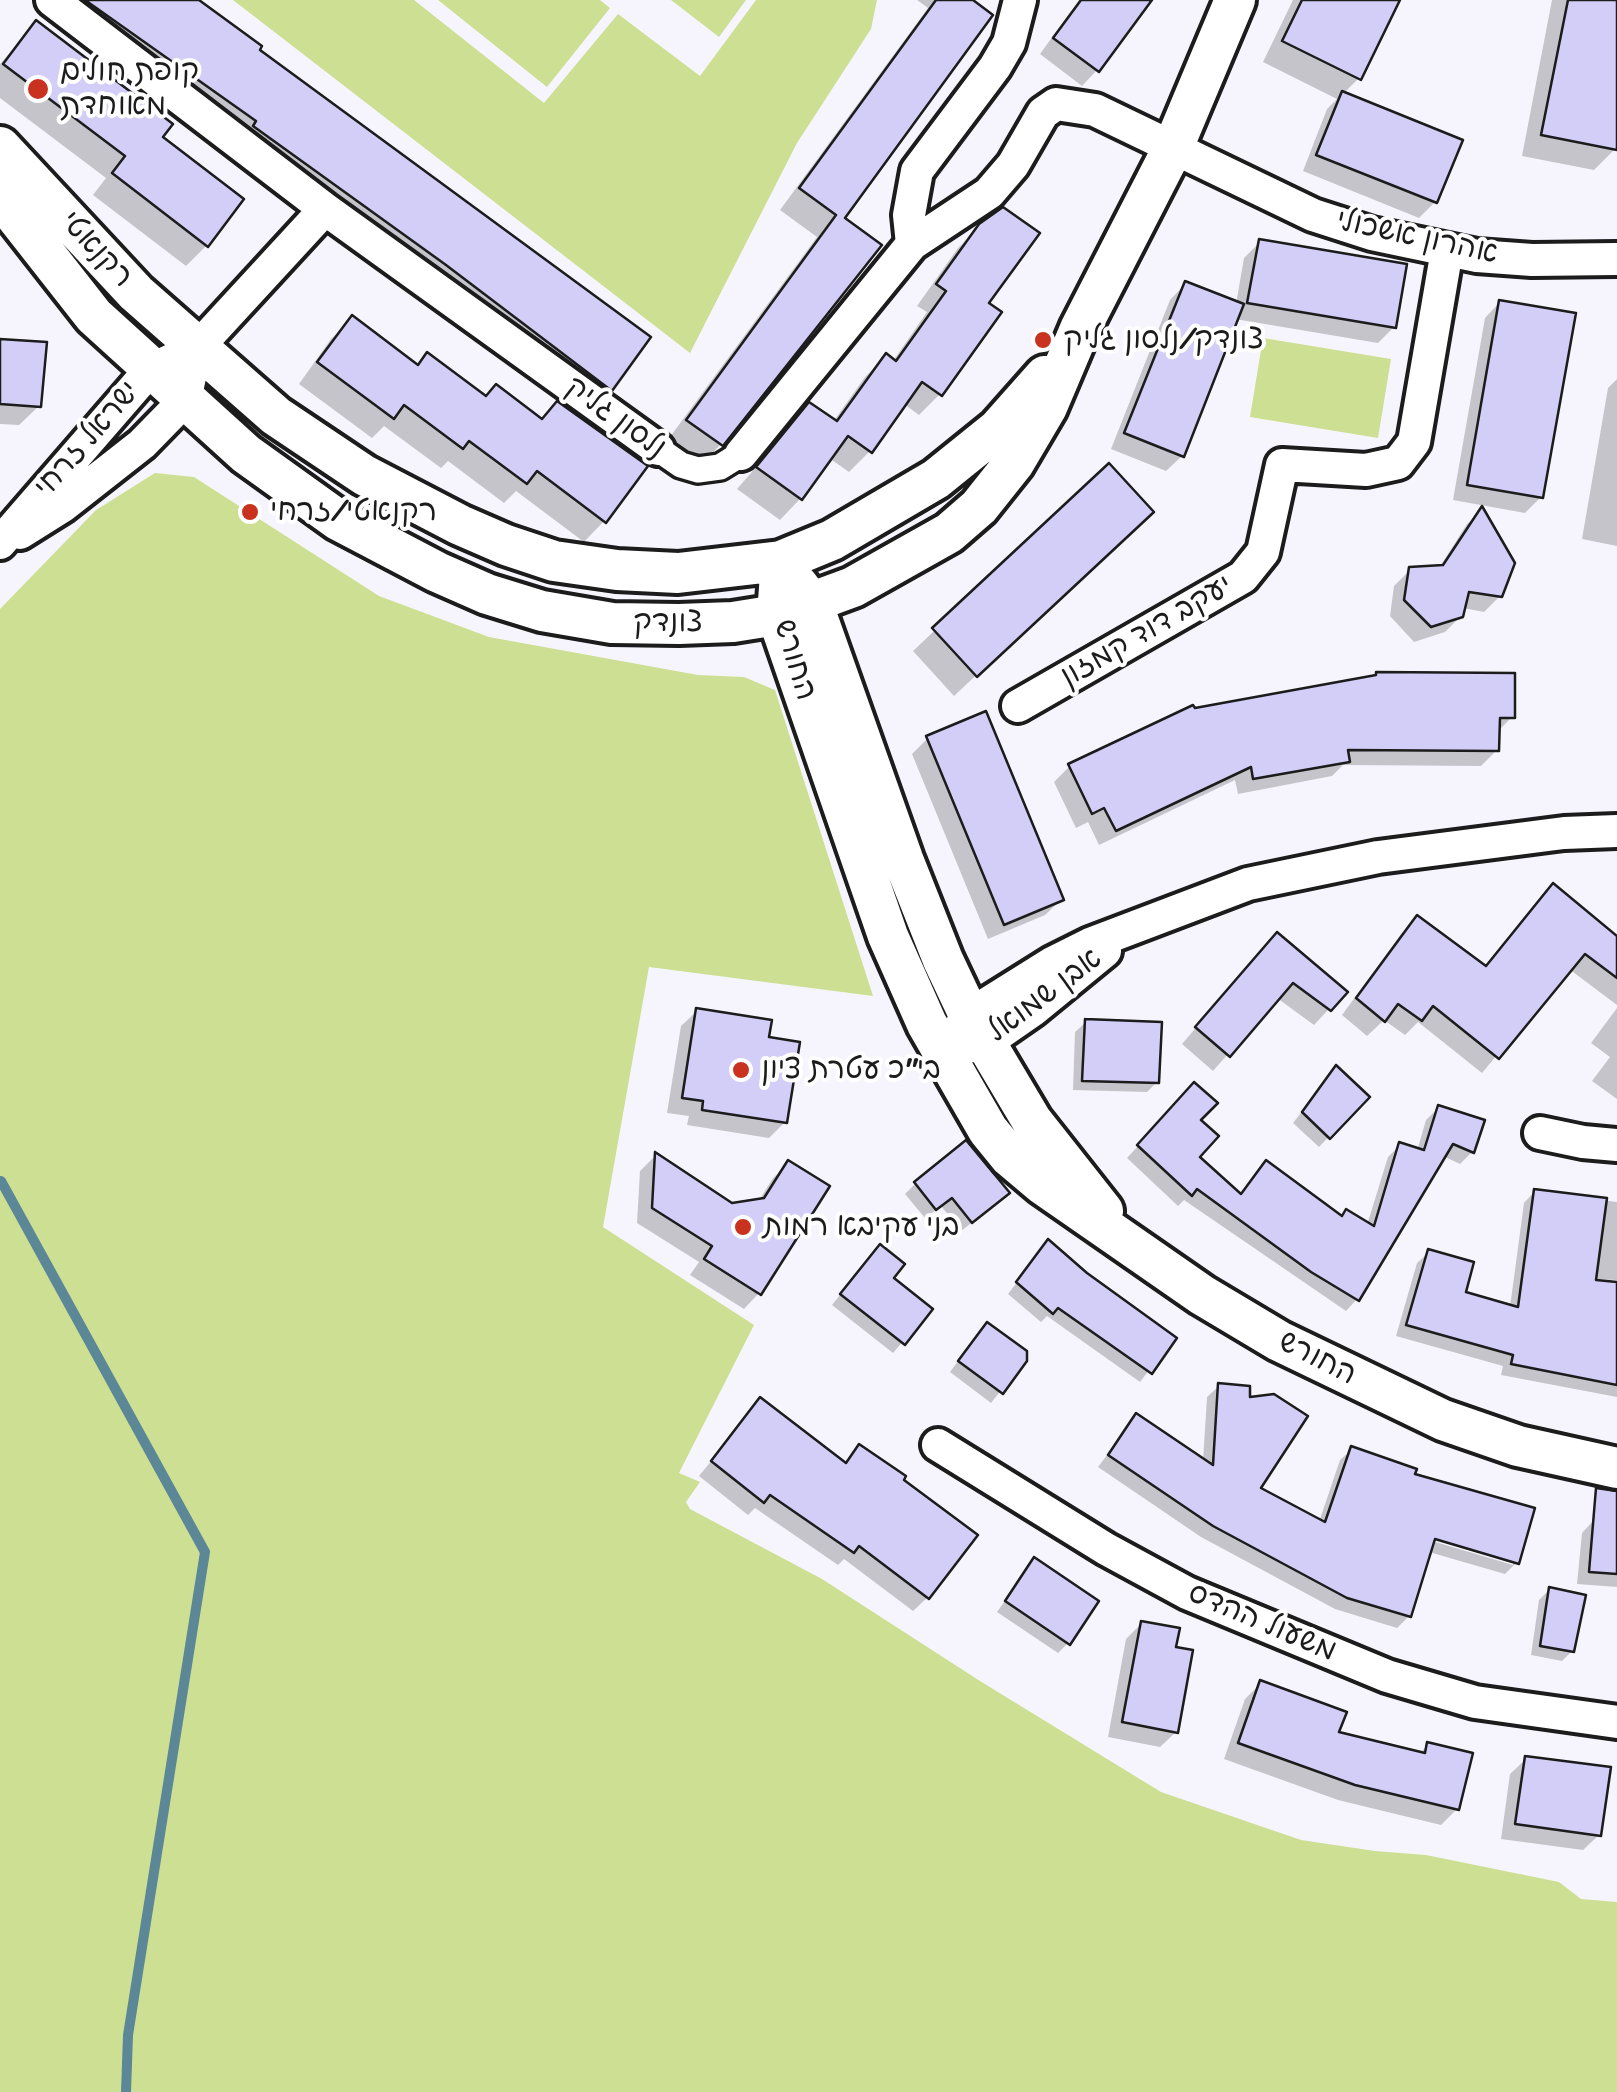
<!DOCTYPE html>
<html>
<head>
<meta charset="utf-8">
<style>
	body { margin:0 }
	canvas { display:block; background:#f6f5fd }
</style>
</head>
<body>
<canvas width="1617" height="2092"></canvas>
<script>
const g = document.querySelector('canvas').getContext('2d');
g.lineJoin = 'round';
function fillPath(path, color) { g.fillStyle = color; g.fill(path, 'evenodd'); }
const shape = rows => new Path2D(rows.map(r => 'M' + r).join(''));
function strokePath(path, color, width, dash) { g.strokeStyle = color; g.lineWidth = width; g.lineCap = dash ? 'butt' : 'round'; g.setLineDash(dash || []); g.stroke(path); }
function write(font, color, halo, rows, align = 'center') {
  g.font = font + ' Sriracha,"Playpen Sans Hebrew",sans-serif'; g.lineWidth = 8; g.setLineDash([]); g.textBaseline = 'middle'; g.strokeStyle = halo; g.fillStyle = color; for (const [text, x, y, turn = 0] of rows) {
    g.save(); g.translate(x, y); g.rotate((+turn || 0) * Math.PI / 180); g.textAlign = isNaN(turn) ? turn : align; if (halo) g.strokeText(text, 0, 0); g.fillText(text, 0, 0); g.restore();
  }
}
fillPath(shape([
	[233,0,414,0,544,103,618,14,700,76,756,0,877,0,871,29,797,143,690,353],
	[438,0,600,0,610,8,547,87],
	[671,0,746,0,719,37],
	[1263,338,1391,359,1378,438,1250,417],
	[155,473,194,477,379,596,489,637,698,675,744,677,775,690,873,996,649,967,603,1227,754,1325,679,1473,700,1482,686,1502,690,1509,822,1579,980,1681,1161,1792,1301,1840,1375,1851,1426,1855,1559,1882,1581,1899,1617,1902,1617,2092,0,2092,0,609,96,510]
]), '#cddf93');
fillPath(shape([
	[51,0,194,0,256,50,648,338,610,390,595,405],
	[917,0,969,0,842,218,721,444,701,465,667,441,817,237,780,210,928,8],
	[1079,0,1143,0,1097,70,1082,86,1040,54],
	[1293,0,1397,0,1359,78,1343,94,1435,202,1419,218,1303,171,1327,109,1337,99,1263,62],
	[1552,0,1617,0,1617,137,1615,149,1594,170,1522,156],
	[36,23,160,138,207,245,186,266,93,195,106,178,0,98,0,64],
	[981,226,986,304,940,394,919,415,904,404,870,451,849,472,829,458,800,499,780,520,737,489,810,405,833,422,865,377,886,356,893,361,927,312,917,306,958,248],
	[1260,242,1394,327,1378,343,1235,319,1182,456,1166,471,1111,449,1170,300,1185,284,1236,304,1244,258],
	[1500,302,1541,497,1525,513,1453,500,1485,318],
	[352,319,416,366,427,355,485,398,540,420,557,404,604,521,584,542,516,491,504,503,448,461,441,468,384,426,372,438,299,384,331,339],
	[0,341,39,406,19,425,0,424],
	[1617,379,1617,546,1582,539,1608,388],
	[1108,466,1129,532,954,696,913,651],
	[1482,510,1500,596,1484,612,1463,608,1461,616,1445,632,1414,642,1390,616,1394,586,1410,570,1439,568,1467,524],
	[1194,711,1512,717,1497,732,1497,750,1481,766,1343,765,1332,776,1238,794,1235,780,1099,845,1088,822,1076,828,1054,782,1070,766],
	[928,738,1061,900,1045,915,988,939,912,754],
	[1553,887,1617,939,1617,1005,1569,969,1482,1073,1418,1022,1405,1035,1384,1020,1367,1036,1342,1015,1401,934,1417,918,1484,968],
	[1262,950,1329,1009,1314,1025,1277,998,1213,1071,1182,1044],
	[1617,1008,1617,1099,1592,1081,1610,1057,1591,1043],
	[697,1011,766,1039,785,1122,769,1138,687,1125,689,1116,667,1113,681,1026],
	[1086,1022,1157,1082,1147,1092,1073,1090,1075,1032],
	[1336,1068,1367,1097,1319,1147,1293,1123],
	[1183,1097,1198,1120,1197,1157,1239,1195,1266,1164,1340,1218,1367,1225,1388,1157,1400,1145,1417,1151,1426,1120,1438,1108,1472,1152,1460,1164,1443,1156,1357,1299,1346,1311,1184,1200,1178,1206,1127,1158],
	[655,1156,731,1206,758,1202,773,1178,789,1163,759,1293,744,1309,690,1275,699,1262,637,1223,640,1171],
	[915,1184,997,1203,961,1231,941,1206,925,1218,905,1194],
	[1535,1191,1617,1202,1617,1280,1594,1279,1617,1322,1617,1397,1501,1375,1503,1366,1396,1336,1417,1263,1429,1252,1463,1294,1510,1307,1524,1203],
	[1048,1242,1173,1339,1140,1382,1047,1316,1041,1322,1008,1294],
	[870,1257,930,1310,893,1353,832,1305],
	[977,1335,1024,1361,991,1403,950,1372],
	[1219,1386,1257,1489,1319,1522,1340,1460,1352,1449,1412,1476,1516,1563,1505,1574,1429,1552,1409,1616,1397,1628,1335,1609,1201,1537,1098,1467,1136,1417,1203,1461,1207,1397],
	[1424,1533,1513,1559,1513,1565,1422,1538],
	[761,1400,843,1464,859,1447,927,1598,913,1611,844,1559,838,1565,755,1508,748,1515,699,1476],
	[1594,1520,1617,1522,1617,1587,1577,1584,1582,1533],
	[1034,1560,1068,1643,1058,1653,997,1612],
	[1549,1590,1572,1651,1562,1661,1531,1655,1539,1600],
	[1142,1623,1173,1649,1176,1732,1160,1747,1108,1737,1126,1639],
	[1261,1683,1336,1734,1419,1754,1428,1745,1457,1809,1441,1825,1338,1800,1224,1759,1245,1699],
	[1526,1759,1599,1835,1583,1850,1501,1839,1510,1774]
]), '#0003');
strokePath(shape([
	[1,1181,205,1552,128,2035,126,2092]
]), '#5c8796', 10);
const building = shape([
	[85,0,199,0,262,46,260,50,651,337,612,391,446,265,253,126,256,121,85,0],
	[936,0,973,0,993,15,845,218,882,245,723,446,686,420,836,215,799,188,936,0],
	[1081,0,1152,0,1099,72,1053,38,1081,0],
	[1302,0,1400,0,1361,80,1282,41,1302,0],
	[1568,0,1617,0,1617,150,1541,135,1568,0],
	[36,20,173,124,163,137,244,199,208,247,112,173,125,156,3,64,36,20],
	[1342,91,1463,140,1437,203,1316,155,1342,91],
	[1003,207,1040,233,989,303,1002,312,942,396,922,382,872,453,848,436,802,500,756,467,809,402,837,421,886,353,896,361,946,291,936,284,979,224,1003,207],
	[1259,239,1407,264,1396,328,1247,303,1259,239],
	[1185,281,1244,304,1184,457,1124,433,1185,281],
	[1499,300,1576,313,1543,498,1467,485,1499,300],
	[352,315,418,365,427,352,486,396,496,384,542,419,557,401,648,466,606,523,537,471,527,484,469,441,463,449,404,405,394,419,317,362,352,315],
	[0,339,47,342,41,407,0,404,0,339],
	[1109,463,1154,512,977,677,932,628,1109,463],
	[1482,506,1515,563,1502,597,1469,592,1463,617,1431,627,1404,600,1409,567,1443,565,1482,506],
	[1376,672,1515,673,1515,718,1500,718,1499,751,1348,750,1350,762,1253,779,1251,767,1116,831,1104,808,1092,814,1068,764,1193,705,1195,708,1376,675,1376,672],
	[986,711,1064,900,1004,925,926,736,986,711],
	[1553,883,1617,936,1617,978,1585,954,1499,1059,1433,1006,1422,1021,1398,1004,1385,1022,1356,998,1417,915,1486,966,1553,883],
	[1277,932,1348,992,1331,1011,1293,983,1230,1057,1195,1027,1277,932],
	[696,1008,772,1020,769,1037,800,1042,787,1123,702,1110,703,1101,682,1098,696,1008],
	[1085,1019,1162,1022,1159,1083,1082,1081,1085,1019],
	[1336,1065,1370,1097,1330,1139,1302,1112,1336,1065],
	[1194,1082,1218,1103,1201,1120,1219,1136,1200,1157,1241,1194,1266,1160,1342,1216,1346,1209,1374,1226,1399,1142,1424,1150,1438,1105,1485,1120,1474,1153,1453,1144,1359,1301,1311,1272,1197,1189,1192,1196,1137,1145,1194,1082],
	[966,1140,1010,1193,972,1223,952,1198,936,1210,914,1182,966,1140],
	[655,1152,732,1203,764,1198,788,1160,830,1186,761,1295,704,1259,712,1246,652,1208,655,1152],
	[1534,1189,1607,1198,1596,1280,1617,1282,1617,1385,1511,1364,1513,1355,1406,1325,1428,1249,1474,1262,1466,1292,1518,1307,1534,1189],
	[1048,1239,1087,1273,1177,1338,1152,1374,1058,1308,1053,1314,1016,1282,1048,1239],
	[880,1244,905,1264,894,1278,933,1309,905,1345,840,1294,880,1244],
	[987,1322,1027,1351,1027,1361,1003,1394,958,1361,987,1322],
	[1218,1383,1250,1386,1250,1397,1274,1394,1308,1416,1261,1488,1325,1522,1351,1446,1417,1469,1415,1474,1535,1508,1519,1564,1435,1539,1411,1617,1347,1598,1213,1526,1108,1455,1136,1413,1213,1465,1218,1383],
	[760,1397,846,1463,859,1444,906,1476,904,1480,978,1535,929,1599,859,1546,854,1553,770,1495,764,1503,711,1461,760,1397],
	[1596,1488,1617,1491,1617,1574,1589,1572,1596,1488],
	[1034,1557,1099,1601,1070,1645,1005,1601,1034,1557],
	[1549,1587,1586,1595,1574,1652,1540,1646,1549,1587],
	[1141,1621,1180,1628,1176,1647,1193,1650,1178,1733,1122,1722,1141,1621],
	[1260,1680,1347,1712,1339,1732,1425,1753,1427,1742,1473,1753,1459,1810,1355,1785,1238,1743,1260,1680],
	[1525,1756,1611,1767,1601,1836,1515,1824,1525,1756]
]);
fillPath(building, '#d3cef7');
strokePath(building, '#1c1c1c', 2.5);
const pedestrian = shape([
	[658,449,681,465,698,470,720,467,741,454]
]);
const minor = shape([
	[52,0,325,209,658,449],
	[912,244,909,215,917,171,995,67,1009,43,1020,0],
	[741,454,912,244,989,193,1013,165,1043,113,1056,104,1095,110,1313,215,1372,234,1477,256,1532,260,1617,259],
	[20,533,63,506,142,444,185,400,190,377],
	[0,543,150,370,197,348,325,209],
	[1018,706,1243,577,1263,552,1282,465,1366,470,1398,463,1414,442,1447,250],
	[962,1048,984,1044,1033,1010,1105,951],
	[942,1051,969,1015,1052,963,1090,944,1248,884,1378,857,1564,833,1617,831],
	[1540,1133,1583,1142,1617,1145],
	[938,1445,1106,1549,1187,1593,1387,1676,1475,1702,1617,1722]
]);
const tertiary = shape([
	[0,147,136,293,276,416,364,475,460,525,506,545,554,561,617,570,678,573,781,561,832,540,936,479,998,429,1045,376],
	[0,196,94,316,246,454,338,520,437,572,487,594,542,611,612,623,679,624,733,622,777,615,853,587,949,533,979,507,1014,463,1047,407,1080,329,1172,150,1235,0],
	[781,561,777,615,888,936,927,1024,988,1130,1010,1157,1042,1184,1202,1295,1279,1341,1443,1420,1518,1446,1617,1468],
	[798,585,813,605,903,859,943,960,969,1015,1032,1121,1103,1211]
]);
strokePath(pedestrian, '#1c1c1c', 32);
strokePath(minor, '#1c1c1c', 40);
strokePath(tertiary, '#1c1c1c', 48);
strokePath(pedestrian, '#fff', 25);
strokePath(minor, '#fff', 32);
strokePath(tertiary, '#fff', 40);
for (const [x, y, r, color] of [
	[38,89,12,"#c8321e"],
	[1043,340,10,"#c8321e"],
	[250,512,10,"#c8321e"],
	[741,1070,10,"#c8321e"],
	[743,1227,10,"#c8321e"]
]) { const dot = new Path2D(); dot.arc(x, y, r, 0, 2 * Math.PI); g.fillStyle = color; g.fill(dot); strokePath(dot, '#fff', 4); }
write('30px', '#1c1c1c', '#fff', [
	["קופת חולים",60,72],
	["מאוחדת",60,106],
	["צונדק/נלסון גליק",1063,340],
	["רקנאטי/זרחי",270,512],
	["בי\"כ עטרת ציון",761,1070],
	["בני עקיבא רמות",763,1227]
], 'left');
write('30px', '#1c1c1c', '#fff', [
	["אהרון אשכולי",1417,238,12],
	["רקנאטי",96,250,47],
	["נלסון גליק",615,418,36],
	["ישראל זרחי",88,440,-49],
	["צונדק",668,623],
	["יעקב דוד קמזון",1147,632,-30],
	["החורש",794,660,73],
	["אבן שמואל",1045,996,-37],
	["החורש",1317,1359,27],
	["משעול ההדס",1262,1623,23]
]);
</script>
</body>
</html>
